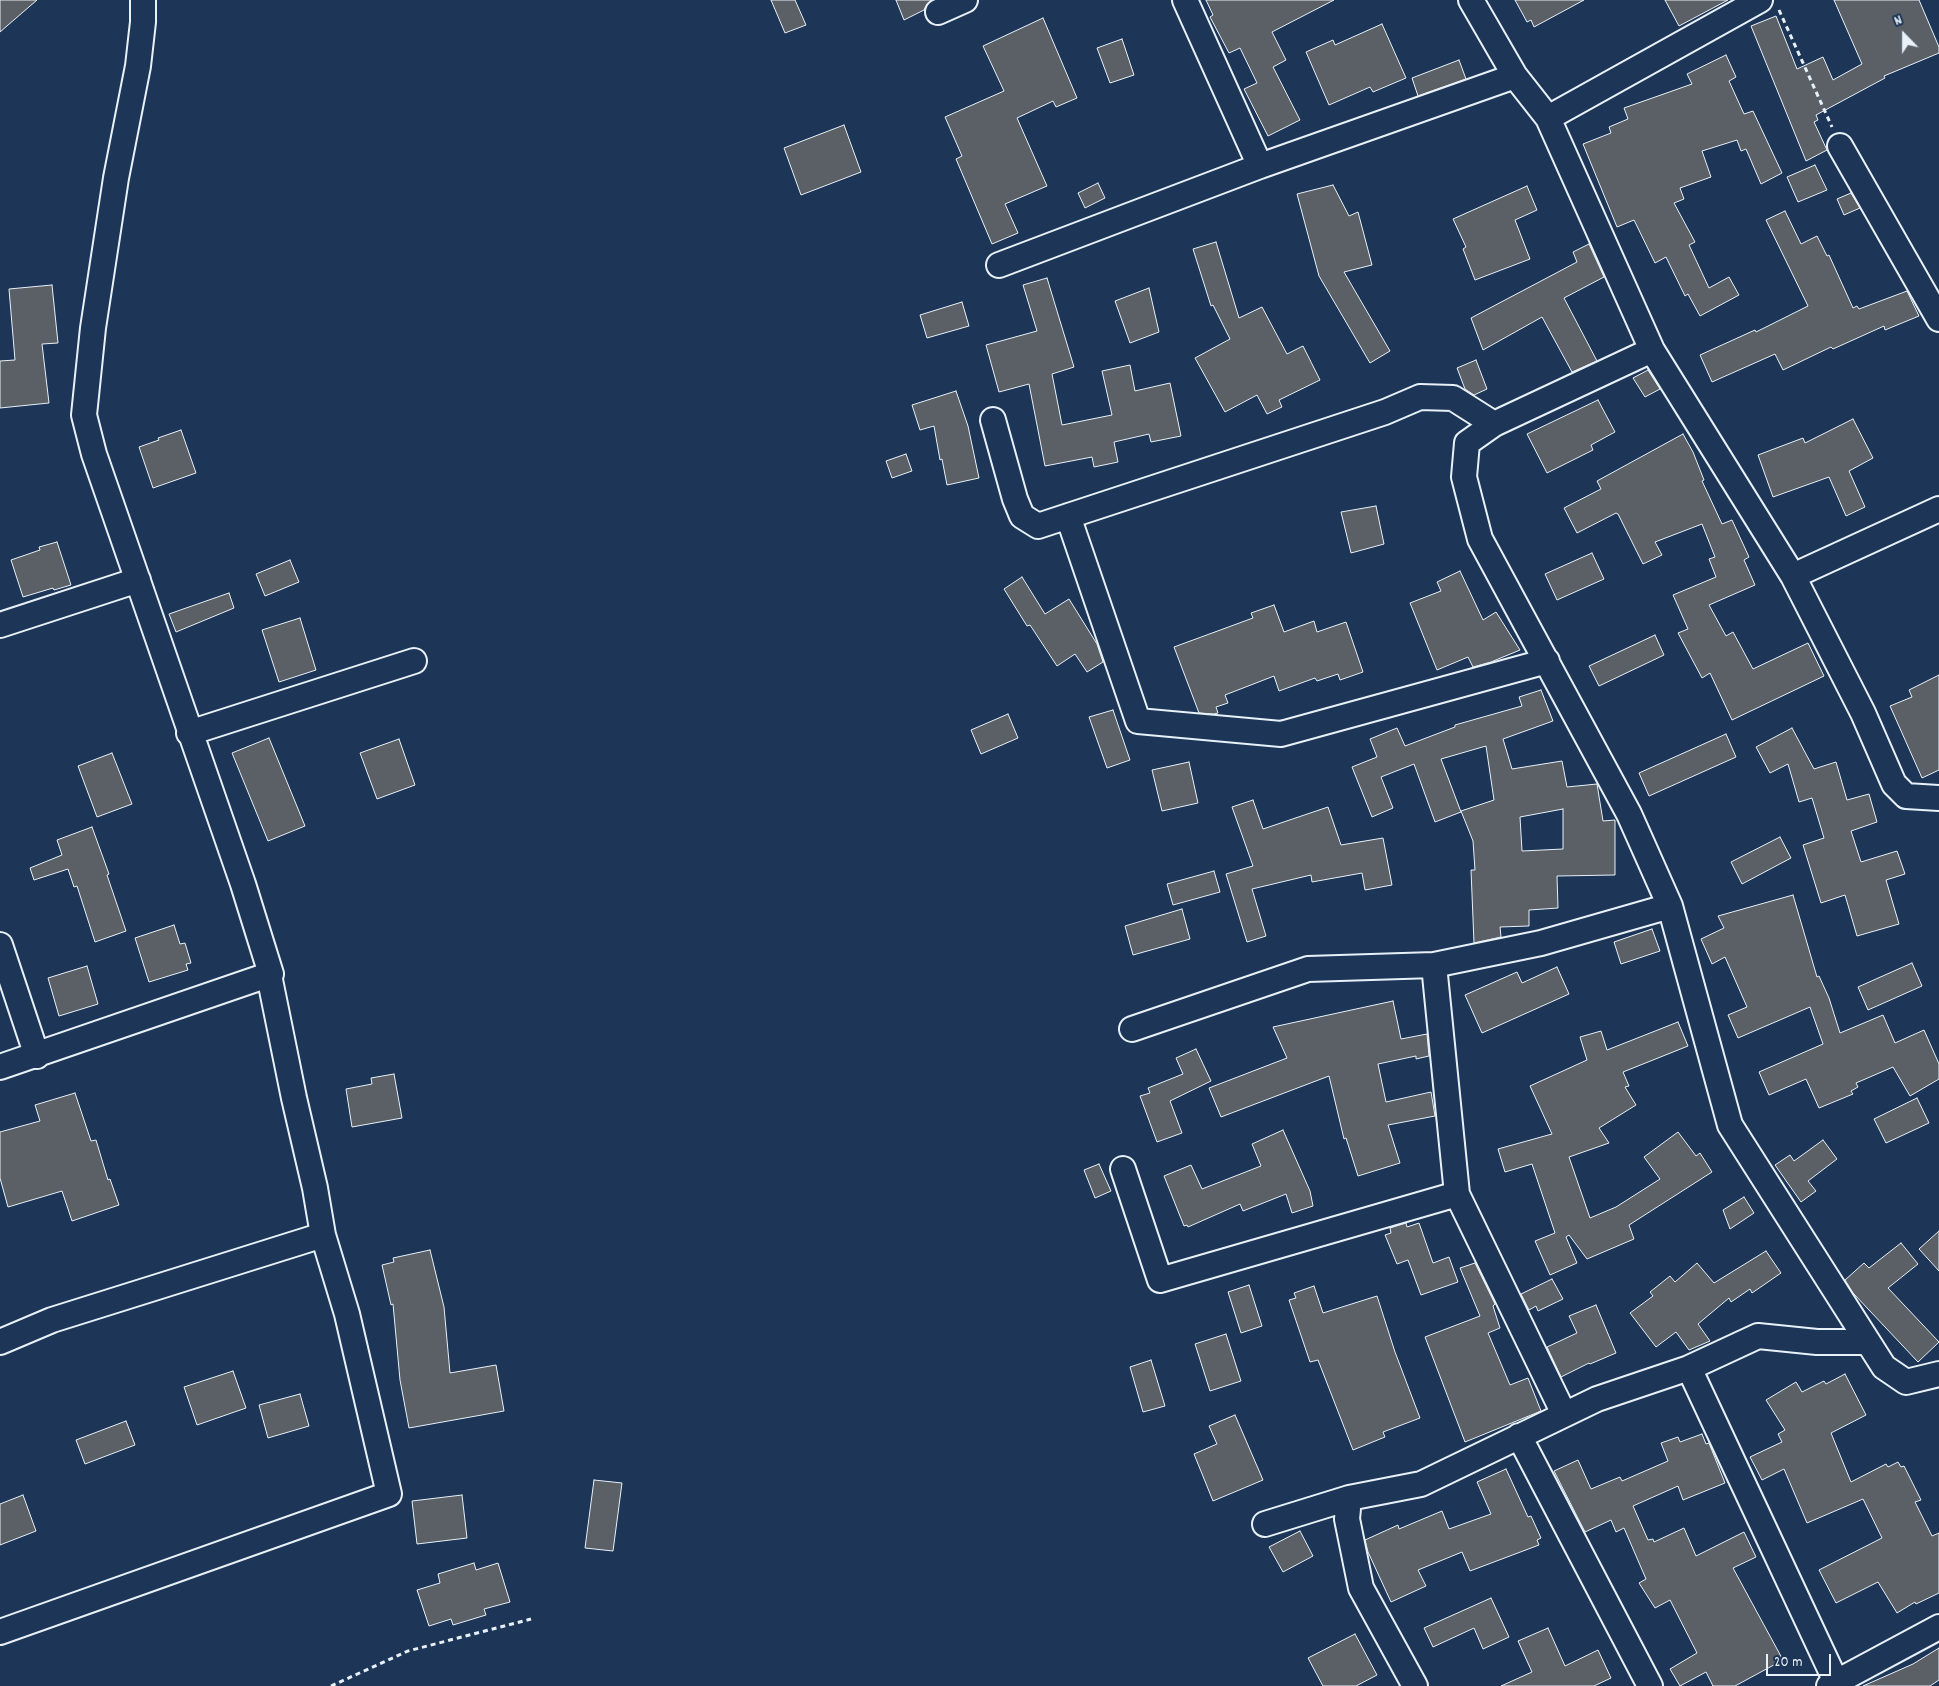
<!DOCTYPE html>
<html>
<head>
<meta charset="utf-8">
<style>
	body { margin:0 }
	#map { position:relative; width:1939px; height:1686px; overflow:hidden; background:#1d3557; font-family:Dekko,sans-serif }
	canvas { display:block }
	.north { position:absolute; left:1879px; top:10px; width:50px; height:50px; -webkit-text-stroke:4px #1d3557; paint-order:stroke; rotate:338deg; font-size:14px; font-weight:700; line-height:20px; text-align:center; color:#e8f1f8 }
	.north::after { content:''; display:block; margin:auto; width:18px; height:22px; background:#e8f1f8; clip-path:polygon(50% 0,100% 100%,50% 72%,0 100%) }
	.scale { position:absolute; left:1766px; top:1654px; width:65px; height:22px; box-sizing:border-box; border:2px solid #e8f1f8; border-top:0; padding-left:6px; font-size:15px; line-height:18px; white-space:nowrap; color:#e8f1f8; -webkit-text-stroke:4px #1d3557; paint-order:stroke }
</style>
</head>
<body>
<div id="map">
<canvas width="1939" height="1686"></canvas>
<div class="north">N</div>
<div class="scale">20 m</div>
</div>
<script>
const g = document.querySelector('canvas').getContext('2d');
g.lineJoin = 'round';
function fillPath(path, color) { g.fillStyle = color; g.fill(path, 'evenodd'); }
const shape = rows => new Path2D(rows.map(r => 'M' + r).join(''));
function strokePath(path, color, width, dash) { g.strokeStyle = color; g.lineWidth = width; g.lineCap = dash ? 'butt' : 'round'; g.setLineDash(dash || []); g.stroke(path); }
const building = shape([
	[0,0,37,0,0,32,0,0],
	[771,0,795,0,806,25,785,33,771,0],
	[896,0,932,0,927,4,924,10,904,20,896,0],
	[1206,0,1334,0,1272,32,1286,60,1273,67,1300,120,1268,136,1244,89,1257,83,1240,48,1229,53,1210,17,1213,15,1206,0],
	[1515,0,1584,0,1534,27,1531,20,1527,22,1515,0],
	[1665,0,1728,0,1679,26,1665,0],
	[1834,0,1919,0,1939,47,1939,53,1884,76,1885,78,1816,115,1818,120,1814,122,1827,150,1806,161,1751,26,1776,16,1797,69,1823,57,1833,80,1862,64,1834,0],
	[1043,18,1077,98,1056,107,1053,101,1017,118,1047,186,1005,204,1018,233,992,244,956,159,962,156,945,117,1004,91,983,46,1043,18],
	[1382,24,1406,78,1373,92,1370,87,1329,105,1306,52,1333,40,1335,45,1382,24],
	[1122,39,1134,75,1110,83,1097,48,1122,39],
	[1726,55,1736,77,1729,81,1744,114,1753,111,1782,173,1761,184,1746,149,1741,151,1737,140,1702,151,1711,177,1680,188,1684,199,1674,203,1695,242,1689,245,1709,288,1729,277,1739,295,1700,316,1688,294,1685,296,1666,257,1655,263,1634,220,1617,227,1583,144,1611,133,1609,127,1628,119,1624,108,1692,84,1687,74,1726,55],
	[1459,60,1466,79,1418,96,1412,78,1459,60],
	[844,125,861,172,801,195,784,148,844,125],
	[1815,165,1827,190,1798,202,1787,177,1815,165],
	[1098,183,1105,198,1085,208,1078,193,1098,183],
	[1333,185,1349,216,1358,212,1372,265,1344,272,1390,351,1370,363,1319,276,1297,194,1333,185],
	[1527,186,1537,210,1515,220,1530,259,1475,280,1463,249,1466,247,1453,219,1527,186],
	[1851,193,1860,208,1844,215,1837,199,1851,193],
	[1785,211,1801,244,1817,236,1827,256,1829,255,1853,308,1857,306,1859,309,1907,291,1919,316,1885,330,1884,326,1833,349,1831,347,1783,370,1775,354,1712,382,1700,355,1755,330,1756,332,1808,306,1766,220,1785,211],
	[1216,242,1239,318,1262,307,1287,354,1303,346,1320,380,1279,400,1282,407,1267,414,1257,395,1225,412,1195,358,1230,339,1213,305,1211,306,1193,249,1216,242],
	[1589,244,1604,277,1564,298,1597,361,1572,372,1542,317,1483,350,1471,318,1577,262,1573,252,1589,244],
	[1047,278,1074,367,1052,374,1062,425,1112,415,1102,371,1130,365,1135,391,1170,383,1181,436,1151,442,1149,434,1114,442,1118,462,1094,467,1092,457,1045,466,1029,384,999,392,986,345,1037,331,1023,285,1047,278],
	[52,285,58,343,42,344,49,403,0,408,0,361,15,360,9,289,52,285],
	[1149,288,1159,332,1130,343,1115,301,1149,288],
	[962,302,969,326,927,338,920,315,962,302],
	[1476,360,1487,389,1474,395,1465,389,1457,368,1476,360],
	[1648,370,1660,389,1645,397,1633,378,1648,370],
	[956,391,968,426,979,478,947,485,942,459,940,460,934,426,920,430,912,405,956,391],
	[1598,400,1615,432,1591,445,1593,450,1547,473,1527,434,1598,400],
	[1853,419,1873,458,1849,471,1865,507,1846,516,1829,477,1773,497,1758,455,1803,438,1805,443,1853,419],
	[181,430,196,473,153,488,139,447,159,440,158,438,181,430],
	[1683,434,1693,452,1704,480,1702,481,1722,524,1732,520,1749,557,1744,560,1755,585,1709,605,1726,636,1733,632,1753,669,1808,643,1824,676,1732,720,1710,673,1702,678,1678,633,1688,629,1673,595,1716,577,1709,559,1715,557,1702,524,1655,542,1662,555,1643,564,1618,514,1616,513,1577,533,1564,508,1601,489,1597,481,1683,434],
	[906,454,912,471,892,478,886,461,906,454],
	[1376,506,1384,544,1351,553,1341,512,1376,506],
	[57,542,71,585,54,590,53,588,23,597,11,560,40,550,39,547,57,542],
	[1592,553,1604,579,1557,600,1545,574,1592,553],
	[290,560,299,582,265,596,256,574,290,560],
	[1460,571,1483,620,1496,612,1520,650,1491,662,1473,667,1468,657,1437,670,1410,603,1441,591,1437,582,1460,571],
	[1022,577,1045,614,1069,599,1097,644,1103,662,1087,672,1075,654,1057,666,1030,625,1027,626,1004,589,1022,577],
	[229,593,234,608,176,632,169,614,229,593],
	[1274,605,1284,632,1314,621,1317,632,1346,622,1363,672,1340,680,1338,674,1317,681,1315,678,1279,691,1274,676,1225,695,1228,703,1216,707,1218,713,1214,714,1199,713,1174,647,1253,618,1251,613,1274,605],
	[300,618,316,670,279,682,262,630,300,618],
	[1655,635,1664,655,1599,686,1589,666,1655,635],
	[1939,675,1939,770,1922,778,1890,706,1912,697,1909,690,1939,675],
	[1541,690,1553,721,1503,739,1512,769,1562,761,1567,787,1597,784,1603,821,1615,820,1615,875,1557,876,1558,908,1529,910,1529,926,1500,927,1501,937,1474,943,1471,870,1475,870,1473,841,1461,811,1494,800,1486,746,1441,759,1461,812,1435,822,1414,764,1381,777,1393,808,1372,817,1352,767,1377,757,1370,739,1397,728,1405,746,1455,727,1455,725,1522,706,1519,697,1541,690],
	[1563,809,1563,849,1522,851,1520,817,1563,809],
	[1113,710,1130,760,1107,768,1089,717,1113,710],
	[1008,714,1018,738,981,754,971,730,1008,714],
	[1792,728,1814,769,1836,762,1847,800,1869,794,1877,822,1851,831,1861,862,1897,851,1905,874,1886,880,1899,924,1857,936,1845,895,1821,903,1803,845,1824,838,1812,798,1799,802,1788,764,1770,773,1756,747,1792,728],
	[1726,734,1736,757,1649,796,1639,773,1726,734],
	[269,738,305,826,268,841,232,753,269,738],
	[399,739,415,785,377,799,360,753,399,739],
	[112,753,132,804,97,817,78,766,112,753],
	[1189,762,1198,803,1162,811,1152,770,1189,762],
	[1253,800,1263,829,1328,807,1341,845,1383,838,1392,885,1365,890,1362,873,1312,882,1311,875,1252,889,1266,936,1247,942,1226,874,1253,866,1232,807,1253,800],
	[92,827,109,874,107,875,126,931,95,942,77,886,74,887,68,869,34,880,30,868,62,855,57,840,92,827],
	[1780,837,1791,858,1742,884,1731,862,1780,837],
	[1214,871,1220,892,1173,905,1167,884,1214,871],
	[1793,895,1817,977,1819,976,1829,998,1840,1033,1883,1015,1895,1043,1924,1030,1939,1064,1939,1079,1910,1096,1893,1067,1856,1083,1858,1087,1851,1091,1853,1094,1819,1108,1806,1079,1769,1095,1759,1072,1823,1044,1810,1007,1738,1038,1728,1015,1747,1007,1725,957,1712,964,1701,939,1724,928,1718,916,1793,895],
	[1182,909,1190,939,1133,955,1125,926,1182,909],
	[174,925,180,944,185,943,191,963,186,964,188,970,149,982,135,938,174,925],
	[1652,929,1660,951,1621,964,1614,942,1652,929],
	[1912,963,1922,986,1868,1010,1858,987,1912,963],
	[87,966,98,1004,59,1016,48,978,87,966],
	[1557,967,1569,994,1482,1033,1465,995,1517,972,1522,983,1557,967],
	[1393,1001,1401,1039,1427,1034,1429,1056,1416,1059,1416,1056,1378,1064,1386,1102,1431,1092,1435,1116,1388,1125,1400,1163,1358,1176,1346,1138,1344,1139,1329,1076,1221,1117,1209,1088,1287,1058,1273,1027,1393,1001],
	[1678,1022,1688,1046,1623,1072,1629,1086,1625,1087,1636,1105,1599,1128,1609,1143,1569,1157,1590,1218,1616,1207,1660,1179,1644,1157,1678,1132,1696,1156,1700,1153,1712,1172,1629,1225,1634,1239,1587,1259,1569,1235,1566,1237,1577,1263,1550,1275,1535,1241,1555,1233,1532,1164,1505,1172,1498,1149,1552,1134,1530,1086,1587,1060,1580,1037,1601,1031,1607,1050,1678,1022],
	[1196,1049,1211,1081,1170,1101,1182,1133,1157,1142,1140,1096,1150,1093,1148,1088,1183,1074,1176,1058,1196,1049],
	[394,1074,402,1118,352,1127,346,1089,372,1084,371,1078,394,1074],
	[75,1093,91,1141,96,1140,108,1180,110,1179,119,1205,72,1221,62,1191,8,1207,0,1178,0,1132,40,1121,35,1105,75,1093],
	[1917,1098,1929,1123,1886,1143,1874,1119,1917,1098],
	[1283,1130,1310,1191,1313,1206,1292,1213,1286,1194,1243,1211,1240,1204,1188,1227,1187,1225,1184,1226,1164,1176,1191,1165,1202,1189,1261,1166,1252,1144,1283,1130],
	[1823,1140,1837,1159,1808,1181,1816,1191,1801,1202,1775,1165,1790,1155,1794,1161,1823,1140],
	[1099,1164,1111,1191,1095,1198,1084,1170,1099,1164],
	[1744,1197,1754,1213,1730,1229,1723,1210,1744,1197],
	[1406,1223,1407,1227,1419,1223,1433,1263,1449,1257,1458,1282,1421,1295,1408,1260,1397,1264,1385,1235,1391,1233,1390,1228,1406,1223],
	[1939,1231,1939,1271,1919,1249,1939,1231],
	[1901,1243,1918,1264,1888,1288,1939,1342,1918,1362,1853,1293,1845,1280,1864,1263,1869,1268,1901,1243],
	[430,1250,444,1307,450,1373,496,1365,504,1411,409,1428,400,1380,393,1304,391,1305,382,1265,394,1262,393,1258,430,1250],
	[1766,1251,1781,1273,1752,1293,1750,1289,1731,1302,1729,1298,1698,1324,1710,1341,1689,1350,1676,1332,1656,1347,1630,1313,1653,1296,1650,1292,1670,1276,1675,1282,1697,1263,1714,1283,1766,1251],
	[1475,1263,1495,1304,1493,1306,1500,1328,1488,1333,1510,1385,1528,1378,1541,1411,1465,1442,1425,1337,1480,1316,1460,1268,1475,1263],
	[1552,1279,1563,1299,1538,1311,1536,1306,1529,1310,1521,1294,1552,1279],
	[1249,1285,1262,1326,1241,1333,1228,1292,1249,1285],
	[1314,1286,1323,1313,1377,1296,1395,1352,1420,1418,1383,1432,1385,1437,1353,1450,1318,1360,1310,1362,1289,1300,1296,1298,1294,1293,1314,1286],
	[1596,1305,1616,1353,1590,1364,1589,1363,1561,1377,1547,1347,1577,1333,1569,1316,1596,1305],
	[1226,1334,1241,1381,1210,1391,1195,1344,1226,1334],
	[1151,1360,1165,1406,1143,1412,1130,1367,1151,1360],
	[233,1371,246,1408,197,1425,184,1387,233,1371],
	[1845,1374,1866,1415,1831,1433,1851,1482,1886,1464,1888,1467,1898,1462,1901,1467,1904,1466,1921,1500,1915,1502,1932,1536,1939,1533,1939,1593,1916,1604,1915,1602,1897,1613,1878,1582,1836,1603,1819,1570,1882,1538,1863,1499,1807,1523,1784,1469,1762,1480,1750,1457,1782,1442,1778,1434,1785,1430,1766,1400,1796,1382,1802,1392,1824,1381,1826,1384,1845,1374],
	[300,1394,309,1426,268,1438,259,1405,300,1394],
	[1235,1415,1263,1480,1213,1501,1194,1454,1217,1444,1209,1426,1235,1415],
	[126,1421,135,1445,85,1464,76,1440,126,1421],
	[1702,1434,1706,1444,1709,1443,1725,1483,1683,1500,1678,1486,1633,1506,1648,1540,1653,1539,1654,1542,1684,1528,1696,1556,1744,1532,1756,1557,1733,1568,1783,1660,1735,1686,1713,1686,1706,1672,1680,1686,1670,1669,1697,1653,1670,1600,1655,1608,1639,1583,1646,1579,1624,1528,1616,1532,1611,1520,1585,1532,1554,1471,1578,1460,1591,1489,1620,1477,1622,1481,1668,1461,1661,1443,1678,1437,1680,1442,1702,1434],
	[1506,1469,1528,1517,1531,1516,1541,1538,1537,1540,1539,1545,1470,1571,1462,1552,1418,1570,1426,1586,1391,1602,1368,1552,1365,1540,1398,1525,1399,1529,1442,1511,1449,1529,1491,1514,1477,1482,1506,1469],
	[594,1480,622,1483,613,1551,585,1548,594,1480],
	[23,1495,36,1531,0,1545,0,1504,23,1495],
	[462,1495,467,1538,417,1544,412,1501,462,1495],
	[1300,1531,1313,1556,1283,1572,1269,1547,1300,1531],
	[474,1563,476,1570,498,1563,510,1602,484,1609,486,1615,453,1625,451,1619,429,1626,417,1590,440,1583,438,1574,474,1563],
	[1491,1598,1509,1637,1483,1649,1474,1628,1433,1647,1424,1628,1491,1598],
	[1548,1628,1565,1666,1598,1650,1611,1678,1594,1686,1501,1686,1532,1672,1518,1641,1548,1628],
	[1355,1634,1377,1675,1356,1686,1323,1686,1308,1658,1355,1634],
	[1939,1648,1939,1680,1930,1686,1863,1686,1913,1664,1939,1648]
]);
fillPath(building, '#5a6066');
strokePath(building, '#e8f1f8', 1);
const minor = shape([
	[1185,0,1260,166],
	[1471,0,1515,76,1548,118,1652,350,1793,576,1939,509],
	[938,12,965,0],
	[1548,118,1760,0],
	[1840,146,1939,319],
	[999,265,1260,166,1515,76],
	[1652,350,1494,424,1467,443,1464,477,1480,539,1629,814,1670,906,1730,1125,1884,1367,1906,1382,1939,1374],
	[993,420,1015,499,1022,516,1038,526,1385,412,1420,397,1453,398,1494,424],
	[1068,516,1138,721,1281,734,1547,661],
	[1793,576,1863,713,1894,784,1906,796,1939,798],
	[0,625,138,580],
	[189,733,414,661],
	[0,945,37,1056],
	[1434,965,1457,1194,1564,1414],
	[1132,1029,1308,969,1434,965,1541,943,1670,906],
	[0,1067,271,974],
	[1123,1169,1160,1280,1457,1194],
	[0,1342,52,1320,323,1235],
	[1689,1368,1838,1686],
	[1519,1436,1650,1686],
	[1349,1498,1347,1519,1361,1588,1415,1686],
	[1265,1524,1349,1498,1421,1484,1597,1399,1689,1368,1758,1336,1817,1342,1868,1342],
	[0,1632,389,1494,347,1314,323,1235,315,1188,294,1098,269,975,271,974,243,884,94,454,84,415,93,328,116,178,138,66,143,22,143,0],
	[1829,1686,1939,1627]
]);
strokePath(minor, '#e8f1f8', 28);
strokePath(shape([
	[1779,10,1832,127],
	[331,1686,408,1651,531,1619]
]), '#e8f1f8', 3, [5, 4]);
strokePath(minor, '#1d3557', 24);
</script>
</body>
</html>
